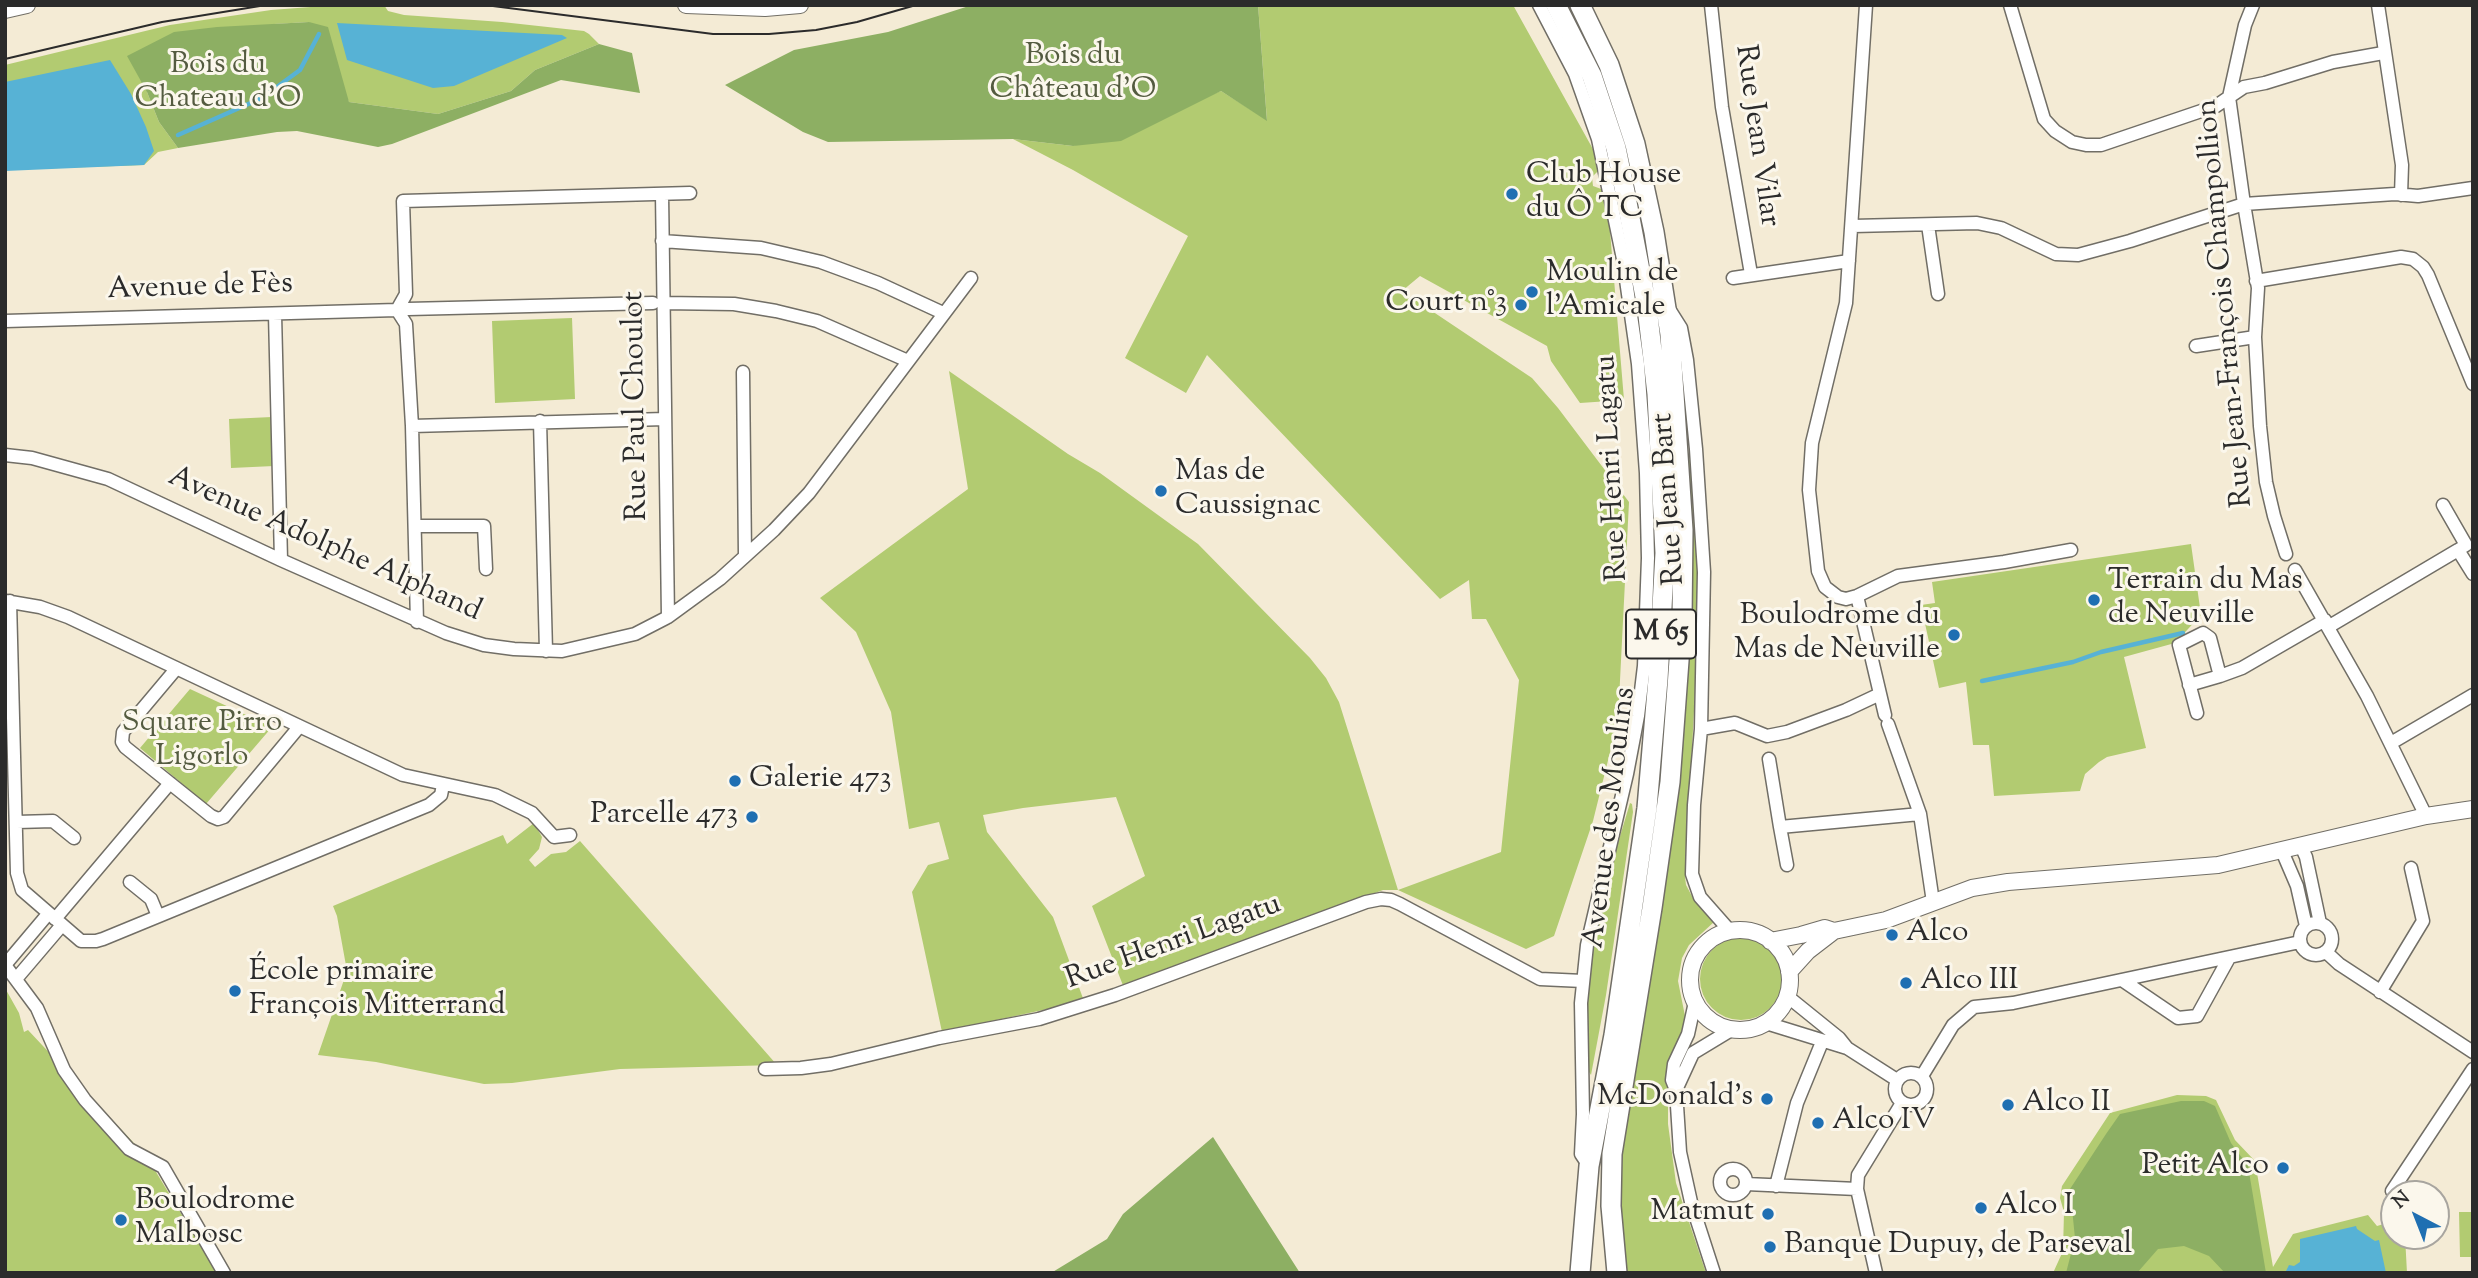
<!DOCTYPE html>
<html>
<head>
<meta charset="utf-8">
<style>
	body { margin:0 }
	#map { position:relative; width:2478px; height:1278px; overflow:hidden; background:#f4ebd5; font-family:"Sorts Mill Goudy",serif }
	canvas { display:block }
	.frame { position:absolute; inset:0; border:7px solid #2b2b2b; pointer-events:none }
	.north { position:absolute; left:2380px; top:1180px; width:70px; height:70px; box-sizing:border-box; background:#fbf7ec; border:2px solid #a8a59f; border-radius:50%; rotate:318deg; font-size:19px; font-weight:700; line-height:28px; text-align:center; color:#2b2b2b }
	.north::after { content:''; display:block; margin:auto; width:24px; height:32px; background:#1f6fb2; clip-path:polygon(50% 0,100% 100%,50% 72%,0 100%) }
</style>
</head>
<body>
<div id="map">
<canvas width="2478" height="1278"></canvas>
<div class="frame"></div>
<div class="north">N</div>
</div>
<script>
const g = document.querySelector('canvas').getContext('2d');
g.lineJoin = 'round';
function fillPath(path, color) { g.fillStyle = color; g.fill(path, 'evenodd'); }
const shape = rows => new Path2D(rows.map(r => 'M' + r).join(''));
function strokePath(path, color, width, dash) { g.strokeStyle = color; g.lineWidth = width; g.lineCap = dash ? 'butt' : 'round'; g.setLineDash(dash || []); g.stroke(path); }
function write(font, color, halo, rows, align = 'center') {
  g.font = font + ' "Sorts Mill Goudy",serif'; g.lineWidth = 6; g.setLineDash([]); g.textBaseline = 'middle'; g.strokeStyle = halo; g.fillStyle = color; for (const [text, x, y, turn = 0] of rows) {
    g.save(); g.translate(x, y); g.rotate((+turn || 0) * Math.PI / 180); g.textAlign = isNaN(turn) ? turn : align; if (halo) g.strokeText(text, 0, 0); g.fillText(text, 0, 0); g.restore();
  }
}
fillPath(shape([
	[337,5,384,5,388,11,404,15,502,22,584,31,589,34,599,44,535,70,511,91,438,114,349,102,309,22,274,24,147,92,159,122,178,148,158,152,144,165,5,170,5,65,170,25,271,10],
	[1258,5,1513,5,1594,151,1599,170,1592,177,1593,186,1604,190,1610,231,1624,400,1580,403,1551,361,1547,346,1420,276,1402,291,1532,378,1558,408,1629,502,1618,720,1593,821,1554,936,1526,949,1398,890,1383,890,1124,988,1092,906,1145,876,1116,797,1023,808,983,815,987,832,1053,917,1084,1001,942,1032,912,892,928,865,949,859,939,822,909,829,891,712,856,632,820,598,968,489,949,371,1068,454,1100,473,1198,544,1310,658,1326,678,1339,702,1398,890,1501,852,1519,680,1486,619,1472,619,1469,580,1440,599,1207,355,1186,393,1125,358,1188,236,1073,170,1013,139,1073,146,1221,91,1267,120],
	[572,318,575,399,495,403,492,321],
	[272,417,274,466,231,468,229,419],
	[1691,458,1698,527,1699,619,1685,877,1686,885,1694,900,1714,922,1689,945,1682,958,1678,981,1685,1016,1683,1029,1668,1065,1668,1124,1676,1183,1706,1273,1625,1273,1619,1212,1619,1156,1646,993,1688,462],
	[2191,544,2201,615,2175,643,2124,657,2146,748,2107,757,2099,762,2085,774,2080,791,1994,796,1989,745,1973,745,1966,682,1939,688,1921,605,1935,603,1932,582],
	[190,689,272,727,206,804,140,748],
	[1630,803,1632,804,1633,812,1606,995,1591,1075,1586,1067,1586,1000,1590,956,1603,893],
	[534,823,542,837,539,849,529,860,535,867,551,854,566,852,580,841,777,1065,620,1069,512,1083,484,1084,376,1062,318,1055,347,971,337,916,333,906,503,835,507,844],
	'1700 979a41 41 0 1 1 82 0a41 41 0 1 1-82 0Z',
	[5,988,19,1013,24,1032,28,1030,147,1157,217,1273,5,1273],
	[2177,1095,2206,1096,2216,1100,2235,1140,2255,1161,2273,1267,2293,1234,2368,1215,2377,1226,2394,1221,2394,1236,2405,1236,2407,1273,2053,1273,2063,1251,2064,1212,2060,1198,2062,1186,2110,1113],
	[2459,1212,2473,1212,2473,1257,2460,1257]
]), '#b2cb71');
fillPath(shape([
	[972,5,1258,5,1267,121,1221,91,1121,141,1073,146,1013,139,828,142,803,132,725,85,794,50,888,32],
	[309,22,328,27,349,102,438,114,511,91,535,70,599,44,632,53,640,93,561,80,392,144,378,147,297,131,277,132,178,148,159,122,147,92,127,56,174,32,217,27],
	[2181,1101,2204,1101,2215,1106,2231,1143,2248,1166,2266,1273,2225,1273,2209,1256,2184,1246,2158,1249,2137,1273,2066,1273,2075,1238,2070,1189,2106,1134,2120,1114],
	[1213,1137,1300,1273,1051,1273,1107,1239,1123,1214]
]), '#8daf63');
fillPath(shape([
	[337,23,562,35,567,38,454,86,433,88,347,60],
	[110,60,131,94,146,127,154,151,144,165,5,171,5,82],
	[2356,1226,2357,1229,2375,1241,2379,1240,2386,1273,2279,1273,2286,1271,2289,1265,2294,1266,2300,1262,2300,1239]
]), '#57b2d5');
strokePath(shape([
	[178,135,262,98,300,70,319,34],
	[1982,681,2073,662,2101,652,2183,633]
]), '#57b2d5', 4.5);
const street = shape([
	[1539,5,1575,74,1598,139,1623,259,1638,364,1646,473,1648,558,1644,666,1638,716,1627,774,1587,945,1581,1003,1583,1114,1581,1154,1589,1166],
	[1711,5,1722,107,1751,274],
	[1866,5,1846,303,1812,443,1809,490,1818,571,1825,587,1838,597,1846,599,1857,596,1898,576,2004,562,2071,550],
	[2010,5,2044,119,2055,131,2072,142,2086,145,2101,145,2216,106,2244,87,2265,83,2333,62,2383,53],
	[2253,5,2245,25,2229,97,2244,204,2258,288,2255,337,2260,426,2266,482,2274,516,2286,554],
	[2378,5,2402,165,2401,195],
	[662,194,668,617],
	[1928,225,1938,294],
	[1853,226,1977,223,2001,228,2056,254,2078,255,2130,241,2244,204,2395,194,2418,196,2473,188],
	[662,241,761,248,821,262,878,283,943,313],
	[1733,278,1849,261],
	[2256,281,2401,257,2413,259,2423,267,2428,275,2473,384],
	[663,303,734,304,776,311,817,321,908,361],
	[408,309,653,303],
	[1669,309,1681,328,1687,360,1696,449,1704,572,1701,729,1694,805,1692,874,1700,897,1730,931],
	[397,310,406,294,403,201,690,193],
	[397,310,406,324,412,426,417,622],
	[275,314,281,560],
	[5,321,397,310],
	[2196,346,2255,337],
	[743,372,745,556],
	[540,421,546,651],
	[412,426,665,419],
	[5,455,32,458,108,479,281,560,446,633,484,645,514,649,562,651,635,634,668,617,720,579,774,530,809,493,971,278],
	[2443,505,2466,545,2458,550,2473,574],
	[415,526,484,526,486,569],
	[2295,570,2367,696,2426,816],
	[1857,596,1885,715],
	[5,601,40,607,68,617,403,775,495,795,532,813,554,837,570,835],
	[10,601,17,873,22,890,81,941,96,941,103,939,429,805,441,795,443,785],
	[2328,627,2458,550],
	[176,669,123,732,122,742,125,747,211,816,218,819,224,817,299,727],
	[2189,685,2220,676],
	[2197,713,2179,645,2203,633,2210,638,2220,676,2242,668,2325,620],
	[1888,724,1920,814,1933,902],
	[1701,729,1735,723,1767,736,1787,732,1846,710,1880,694],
	[2391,743,2473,695],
	[1769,759,1780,827,1920,814],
	[17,822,53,821,74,838],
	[1780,827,1787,865],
	[2301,846,2306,857,2320,923],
	[2282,851,2297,886,2306,926],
	[130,882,151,899,158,916],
	[55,919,170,783],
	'2300 939a16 16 0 1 1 32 0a16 16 0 1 1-32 0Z',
	[2326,952,2339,964,2473,1052],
	[5,965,37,1008,64,1070,85,1100,129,1149,163,1167,224,1273],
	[5,965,48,914],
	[16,979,62,925],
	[2122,980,2178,1018,2197,1016,2229,958],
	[2380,992,2423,921,2411,868],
	[1787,996,1839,1038,1847,1048],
	[1695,1002,1688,1034,1674,1064,1672,1080,1676,1090,1680,1152,1691,1202,1714,1273],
	[1766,1023,1847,1048,1897,1080],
	[765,1069,801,1068,831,1064,939,1038,1039,1019,1115,995,1366,902,1381,899,1391,900,1400,904,1540,979,1583,981],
	'1895 1089a16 16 0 1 1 32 0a16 16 0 1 1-32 0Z',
	[1922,1076,1953,1025,1974,1007,2013,1003,2300,942],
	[1676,1090,1693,1053,1731,1030],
	'1720 1182a13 13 0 1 1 26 0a13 13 0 1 1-26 0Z',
	[1746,1184,1857,1189],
	[1776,1186,1797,1103,1822,1042],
	[2392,1191,2473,1069],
	[1876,1273,1857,1189,1858,1175,1902,1103]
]);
const secondary = shape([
	[686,5,765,8,800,5],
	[5,10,27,5],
	'1690 980a50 50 0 1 1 100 0a50 50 0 1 1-100 0Z',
	[1770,941,1801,935,1825,928,1834,931],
	[1789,972,1808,951,1834,931,1886,920,1972,888,2008,882,2218,865,2426,816,2473,809]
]);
const primary = shape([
	[1556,5,1592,76,1616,148,1625,192,1647,307,1657,394,1665,553,1658,679,1647,808,1614,1035,1589,1166,1580,1273],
	[1580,5,1609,65,1635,144,1654,232,1670,334,1683,530,1682,620,1670,782,1652,908,1612,1154,1611,1206,1617,1273]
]);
strokePath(street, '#716e66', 15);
strokePath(secondary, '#716e66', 18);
strokePath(primary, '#716e66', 22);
strokePath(street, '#fff', 12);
strokePath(secondary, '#fff', 16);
strokePath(primary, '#fff', 19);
strokePath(shape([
	[485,5,713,34,769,34,816,30,857,22,916,5],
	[5,59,162,22,266,5]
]), '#2b2b2b', 2);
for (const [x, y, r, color] of [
	[1512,194,7,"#1f6fb2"],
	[1532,292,7,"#1f6fb2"],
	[1521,305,7,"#1f6fb2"],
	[1161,491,7,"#1f6fb2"],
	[2094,600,7,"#1f6fb2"],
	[1954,635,7,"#1f6fb2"],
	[735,781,7,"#1f6fb2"],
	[752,817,7,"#1f6fb2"],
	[1892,935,7,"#1f6fb2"],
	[1906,983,7,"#1f6fb2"],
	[235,991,7,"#1f6fb2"],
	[1767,1099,7,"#1f6fb2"],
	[2008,1105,7,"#1f6fb2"],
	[1818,1123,7,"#1f6fb2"],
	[2283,1168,7,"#1f6fb2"],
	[1981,1208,7,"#1f6fb2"],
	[1768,1214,7,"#1f6fb2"],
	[121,1220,7,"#1f6fb2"],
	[1770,1247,7,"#1f6fb2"]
]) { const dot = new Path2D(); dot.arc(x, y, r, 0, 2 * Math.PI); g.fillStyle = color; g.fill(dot); strokePath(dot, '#fbf7ec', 2.5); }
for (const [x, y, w] of [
	[1661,634,70]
]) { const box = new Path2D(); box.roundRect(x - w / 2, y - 24.5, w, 49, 5); g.fillStyle = '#fbf7ec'; g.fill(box); strokePath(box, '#2b2b2b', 2); }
write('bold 28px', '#2b2b2b', null, [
	["M 65",1661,634]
]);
write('30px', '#545b40', '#fbf7ec', [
	["Bois du",1073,58],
	["Château d'O",1073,92],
	["Bois du",218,67],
	["Chateau d'O",218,101],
	["Square Pirro",202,725],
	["Ligorlo",202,759]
]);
write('30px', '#2b2b2b', '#fbf7ec', [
	["Rue Jean Vilar",1755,136,82],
	["Avenue de Fès",200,289,-2],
	["Rue Jean-François Champollion",2227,303,-95],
	["Rue Paul Choulot",638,406,-91],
	["Rue Henri Lagatu",1614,468,-93],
	["Rue Jean Bart",1671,499,-94],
	["Avenue Adolphe Alphand",324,546,24],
	["Avenue des Moulins",1612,818,-83],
	["Rue Henri Lagatu",1174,944,-20]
]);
write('30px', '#2b2b2b', '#fbf7ec', [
	["Club House",1526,177],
	["du Ô TC",1526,211],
	["Moulin de",1546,275],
	["l'Amicale",1546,309],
	["Court n°3",1507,305,"right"],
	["Mas de",1175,474],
	["Caussignac",1175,508],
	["Terrain du Mas",2108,583],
	["de Neuville",2108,617],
	["Boulodrome du",1940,618,"right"],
	["Mas de Neuville",1940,652,"right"],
	["Galerie 473",749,781],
	["Parcelle 473",738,817,"right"],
	["Alco",1906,935],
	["École primaire",249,974],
	["François Mitterrand",249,1008],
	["Alco III",1920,983],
	["McDonald's",1753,1099,"right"],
	["Alco II",2022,1105],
	["Alco IV",1832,1123],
	["Petit Alco",2269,1168,"right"],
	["Boulodrome",135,1203],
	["Malbosc",135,1237],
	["Alco I",1995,1208],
	["Matmut",1754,1214,"right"],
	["Banque Dupuy, de Parseval",1784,1247]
], 'left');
</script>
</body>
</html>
